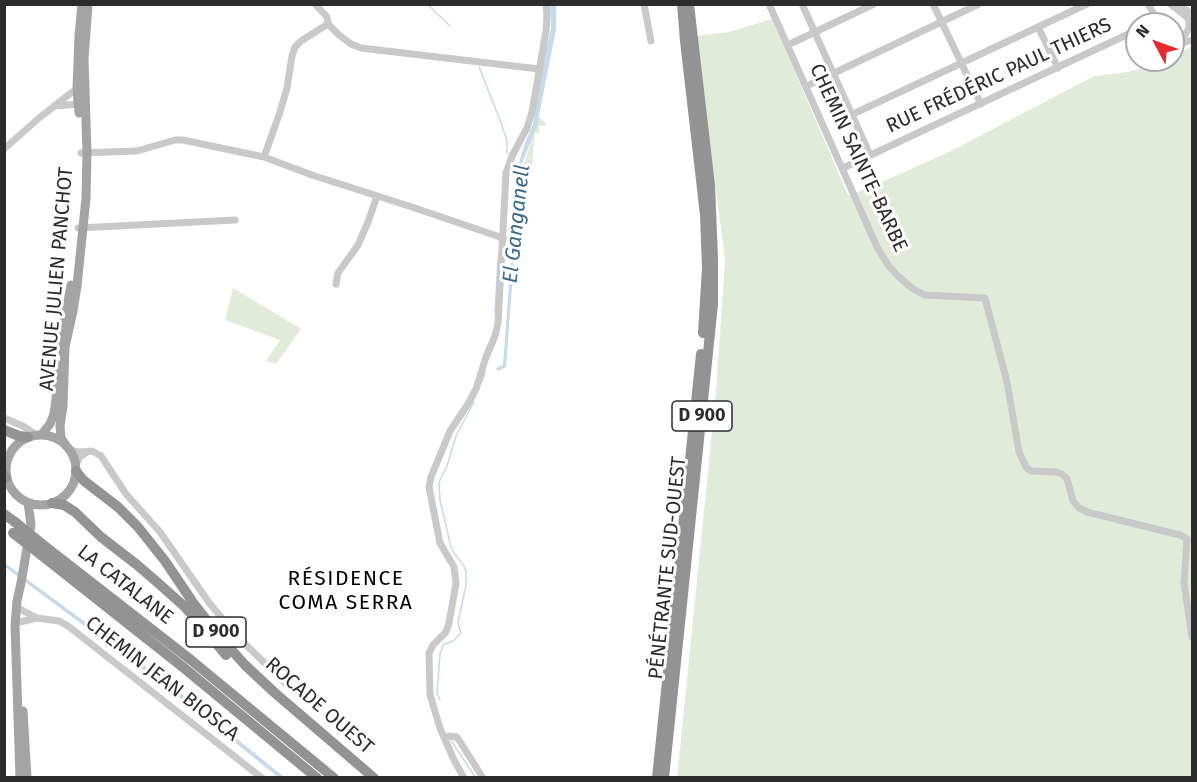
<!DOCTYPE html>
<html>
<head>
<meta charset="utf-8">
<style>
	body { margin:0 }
	#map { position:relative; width:1197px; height:782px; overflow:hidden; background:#fff; font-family:"Fira Sans",sans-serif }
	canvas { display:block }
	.frame { position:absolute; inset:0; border:6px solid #2c2c2c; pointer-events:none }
	.north { position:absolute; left:1125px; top:12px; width:60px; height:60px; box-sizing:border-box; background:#fff; border:2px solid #ababab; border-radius:50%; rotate:311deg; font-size:16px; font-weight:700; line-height:24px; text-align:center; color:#2c2c2c }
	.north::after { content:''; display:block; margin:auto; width:21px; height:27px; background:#e9292e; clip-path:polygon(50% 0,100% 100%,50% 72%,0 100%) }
</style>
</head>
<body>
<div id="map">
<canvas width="1197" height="782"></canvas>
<div class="frame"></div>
<div class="north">N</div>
</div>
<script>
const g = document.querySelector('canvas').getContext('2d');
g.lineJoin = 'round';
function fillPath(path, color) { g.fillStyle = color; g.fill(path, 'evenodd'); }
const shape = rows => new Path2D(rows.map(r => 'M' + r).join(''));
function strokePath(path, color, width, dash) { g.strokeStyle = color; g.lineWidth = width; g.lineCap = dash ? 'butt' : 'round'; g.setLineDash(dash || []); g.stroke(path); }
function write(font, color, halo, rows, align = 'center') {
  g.font = font + ' "Fira Sans",sans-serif'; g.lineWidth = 6; g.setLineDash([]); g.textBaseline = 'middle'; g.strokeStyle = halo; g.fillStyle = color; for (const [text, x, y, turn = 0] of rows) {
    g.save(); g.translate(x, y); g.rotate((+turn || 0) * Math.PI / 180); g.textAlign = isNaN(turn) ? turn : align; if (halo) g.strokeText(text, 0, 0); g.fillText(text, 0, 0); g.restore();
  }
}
fillPath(shape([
	[772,19,848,195,858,192,909,170,955,149,1094,76,1122,73,1171,61,1173,60,1173,57,1192,46,1192,777,677,778,716,392,725,260,696,36,729,32],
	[539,117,546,123,545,126,539,126,539,133,535,133,532,168,523,167],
	[233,288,301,329,276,364,266,361,280,340,225,320]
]), '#e2ebd9');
fillPath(shape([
	[550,5,556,5,556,29,537,126,521,166,506,367,498,371,496,368,503,365,518,166,525,143,533,124,543,63,551,28],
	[5,563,168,683,284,777,278,777,165,686,5,567]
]), '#c5daeb');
strokePath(shape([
	[427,4,450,26],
	[479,67,500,120,507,141,507,153],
	[495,312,498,260],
	[482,381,485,373],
	[440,700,437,693,440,654,443,645,453,641,461,633,458,623,466,585,466,572,464,566,454,553,451,547,440,500,439,482,447,466,456,436,474,402],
	[451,738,452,742,476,778]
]), '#c5daeb', 1.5);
strokePath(shape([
	[315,4,327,17,328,24,339,35,351,44,361,48,539,69],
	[644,4,651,41],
	[769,4,877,247,888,265,898,276,912,288,924,295,985,298,1007,382,1019,452,1026,467,1031,471,1056,472,1062,474,1067,479,1073,501,1079,508,1087,512,1180,535,1187,539,1184,583,1192,637],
	[802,4,870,155],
	[933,4,981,104],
	[1148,4,1160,24],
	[1170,4,1192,21],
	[1177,4,1192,14],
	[1038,27,1058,68],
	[1173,41,1178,40,1185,35,1189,28,1189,19],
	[792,43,874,4],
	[1173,43,1180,44,1192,40],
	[811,84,979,4],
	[54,106,79,104,80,102],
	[851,115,1087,4],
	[4,149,39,118,71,93,77,89,79,90],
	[81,153,137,151,175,140,183,140,264,157,312,175,412,207,503,238],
	[264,157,279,115,287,88,292,56,295,47,301,41,328,24],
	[843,168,1137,30],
	[78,228,235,220],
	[336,284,338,273,358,245,368,222,377,196],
	[4,418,23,426,36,435],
	[69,450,79,452,92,451,101,456,126,494,160,532,210,604,239,638,287,685],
	[76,466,79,458,87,452],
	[20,609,37,618,20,622],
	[37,618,59,621,68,626,262,778],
	[445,739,449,736,457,737,483,778],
	[464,778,454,760,440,728,430,695,429,653,433,645,446,632,449,623,456,583,454,567,440,543,429,487,431,477,450,431,468,404,476,389,486,357,495,336,498,323,506,173,512,156,527,128,532,112,546,31,547,16,546,4]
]), '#c9c9c9', 7);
strokePath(shape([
	[79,113,77,89,79,36,82,4],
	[59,351,71,285],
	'6 470a35 35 0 1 1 70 0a35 35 0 1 1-70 0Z',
	[41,435,50,424,54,414,56,400,58,365],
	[67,447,61,438,60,426,63,406,65,347,73,311,77,286,86,198,87,153,84,59,88,4],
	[23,711,27,778],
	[20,778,15,625,17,601,21,583,31,525,28,503]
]), '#a4a4a4', 9);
strokePath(shape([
	[682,4,685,41,705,215,707,268,703,333],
	[4,430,19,436,28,437],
	[76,471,83,480,118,507,138,527,165,561,194,604,220,637,245,665,275,693,374,778],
	[4,475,6,478],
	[52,503,64,505,75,512,101,537,136,564,157,582,185,607,226,655],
	[4,514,15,522],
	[42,544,191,660,334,778],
	[40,554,184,668,317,778],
	[657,778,701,354],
	[664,778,713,304,713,258,710,185,689,4]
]), '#939393', 10);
strokePath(shape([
	[15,522,42,544],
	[13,533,40,554]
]), '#939393', 10);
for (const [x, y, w] of [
	[702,416,60],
	[216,632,60]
]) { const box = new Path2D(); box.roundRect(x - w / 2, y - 15, w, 30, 4.5); g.fillStyle = '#fff'; g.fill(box); strokePath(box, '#2c2c2c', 1.5); }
write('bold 18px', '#2c2c2c', null, [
	["D 900",702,416],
	["D 900",216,632]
]);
write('20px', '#2c2c2c', '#fff', [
	["RUE FRÉDÉRIC PAUL THIERS",999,76,-25],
	["CHEMIN SAINTE-BARBE",858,158,65],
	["AVENUE JULIEN PANCHOT",57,279,-85],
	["PÉNÉTRANTE SUD-OUEST",668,568,-84],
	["LA CATALANE",125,585,38],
	["CHEMIN JEAN BIOSCA",162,679,38],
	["ROCADE OUEST",319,706,41]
]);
write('italic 21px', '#396a90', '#fff', [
	["El Ganganell",517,224,-84]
]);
g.letterSpacing = '1.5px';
write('21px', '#000', '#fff', [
	["RÉSIDENCE",346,579],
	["COMA SERRA",346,603]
]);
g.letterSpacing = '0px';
</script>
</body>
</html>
